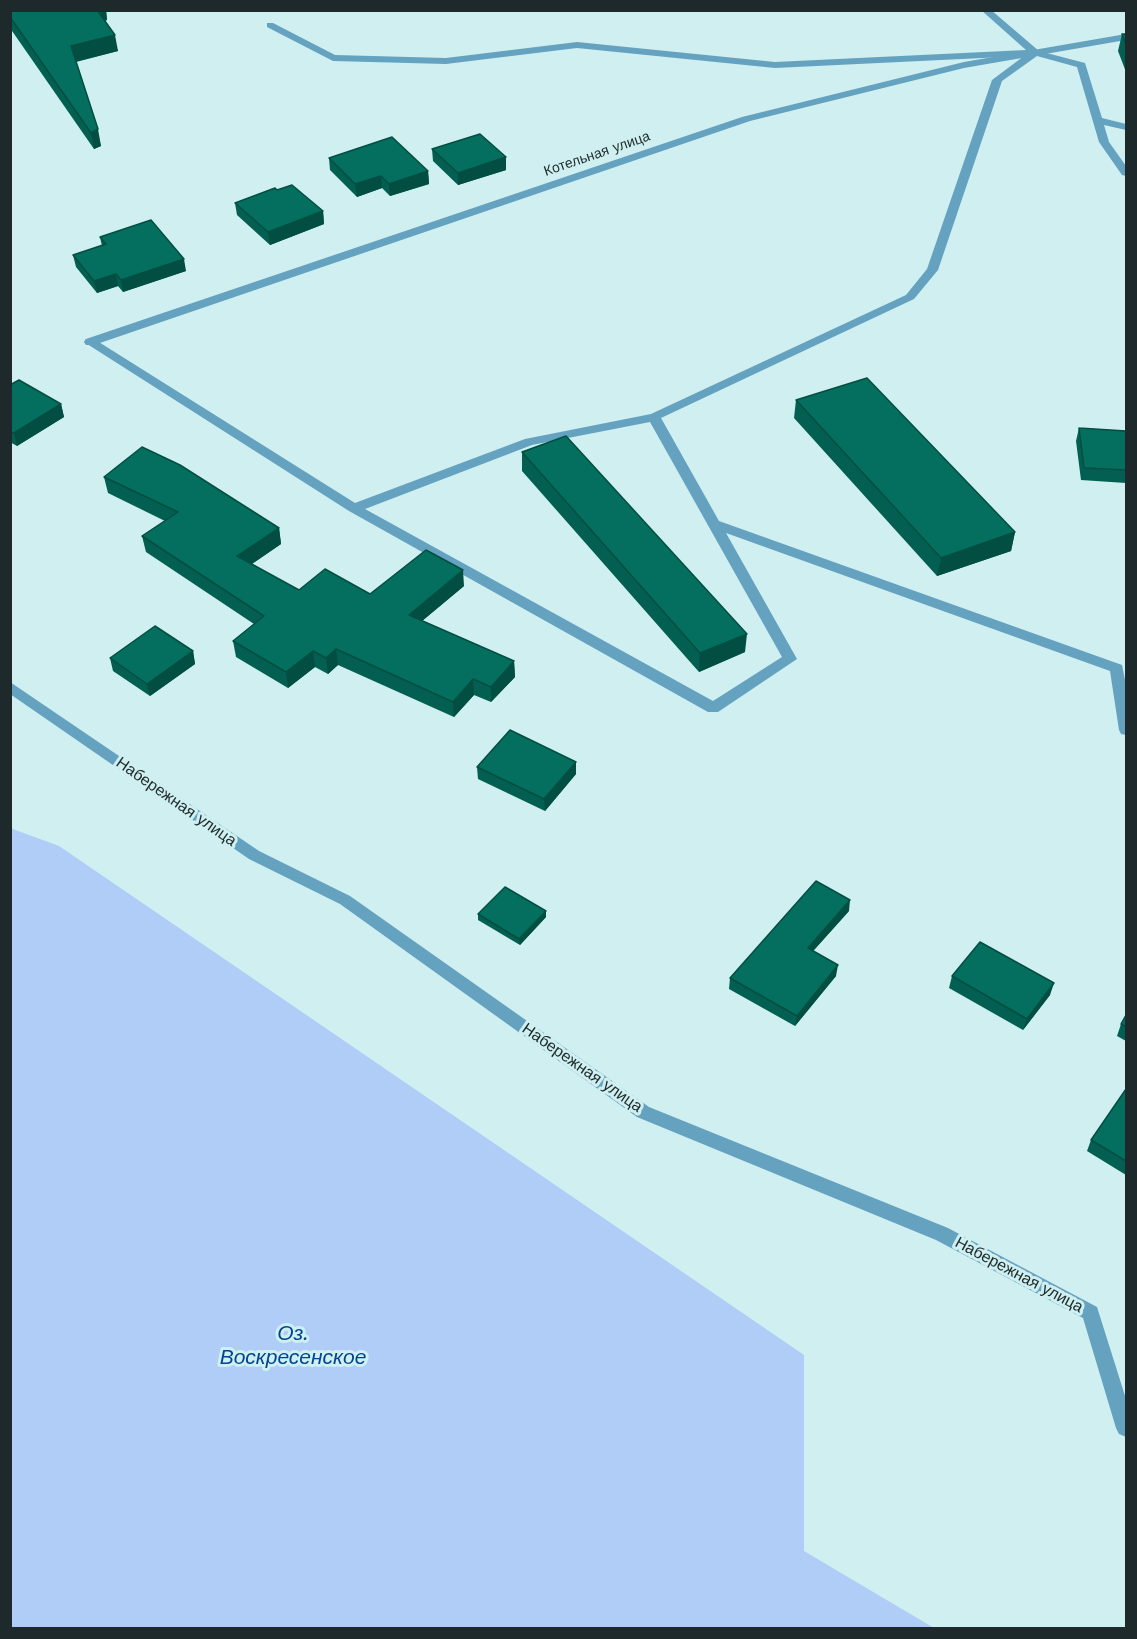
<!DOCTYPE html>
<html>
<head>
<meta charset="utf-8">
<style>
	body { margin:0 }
	#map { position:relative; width:1137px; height:1639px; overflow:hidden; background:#cfeff1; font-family:"Work Sans",sans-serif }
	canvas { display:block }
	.frame { position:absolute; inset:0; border:12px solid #1d292a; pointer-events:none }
</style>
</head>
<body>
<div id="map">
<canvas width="1137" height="1639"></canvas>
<div class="frame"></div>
</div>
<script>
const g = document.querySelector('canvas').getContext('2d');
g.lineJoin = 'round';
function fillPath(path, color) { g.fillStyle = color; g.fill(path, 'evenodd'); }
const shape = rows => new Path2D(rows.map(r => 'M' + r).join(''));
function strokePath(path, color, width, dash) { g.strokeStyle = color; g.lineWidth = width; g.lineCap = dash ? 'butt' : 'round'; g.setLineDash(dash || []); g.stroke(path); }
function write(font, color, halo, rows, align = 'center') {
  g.font = font + ' "Work Sans",sans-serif'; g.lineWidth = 6; g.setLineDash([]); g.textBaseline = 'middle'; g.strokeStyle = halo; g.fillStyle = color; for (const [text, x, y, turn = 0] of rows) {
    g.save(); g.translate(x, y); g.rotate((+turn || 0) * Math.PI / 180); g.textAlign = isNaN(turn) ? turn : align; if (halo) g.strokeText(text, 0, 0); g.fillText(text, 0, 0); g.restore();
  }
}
fillPath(shape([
	[10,828,59,846,804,1355,804,1551,934,1628,11,1628]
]), '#afcdf7');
fillPath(shape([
	[981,10,991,10,1039,51,1085,63,1102,118,1126,124,1126,130,1104,125,1109,142,1126,166,1126,176,1122,175,1099,142,1077,67,1037,56,1002,81,938,270,914,299,661,418,719,521,1122,665,1126,685,1126,735,1121,734,1119,730,1110,671,726,533,797,659,718,712,708,712,349,511,84,342,86,339,94,339,355,503,525,439,651,414,906,295,927,269,992,80,1024,56,775,68,577,48,446,64,333,61,267,27,267,23,273,23,335,55,446,58,577,42,775,62,1026,50,981,10],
	[650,422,782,657,713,701,365,509,532,445,650,422]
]), '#64a2c0');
fillPath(shape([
	[1126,34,1126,40,964,68,750,121,94,345,86,345,84,342,86,339,742,117,964,62,1126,34],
	[10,682,259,851,350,896,649,1107,948,1228,1097,1307,1126,1399,1126,1437,1119,1434,1116,1428,1083,1318,936,1240,637,1117,340,904,249,859,10,694,10,682]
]), '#64a2c0');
fillPath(shape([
	[10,10,106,10,107,20,105,21,118,51,76,62,101,146,94,149,10,28],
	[1122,34,1126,34,1126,72,1118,51],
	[432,149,506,157,506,170,458,185,433,161],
	[329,158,428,171,429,184,390,196,382,188,357,197,330,170],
	[277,190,323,211,324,224,270,245,237,215,235,203],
	[100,237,186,271,123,292,118,286,97,293,76,267,73,255,102,246],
	[10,385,61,404,64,417,17,446,10,442],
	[796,400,1015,532,1011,551,937,576,794,418],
	[1079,428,1126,431,1126,483,1081,480,1076,441],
	[522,452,745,652,699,672,522,471],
	[104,477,279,528,281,544,252,564,299,590,370,594,464,586,422,621,514,661,515,677,491,702,474,695,454,717,338,665,328,674,315,667,288,688,236,657,233,641,254,624,146,552,142,536,165,521,108,493],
	[193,651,195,664,150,696,113,671,110,658],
	[576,762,576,774,545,811,478,779,477,767],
	[849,911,813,951,836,976,795,1026,729,989,730,978],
	[478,914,546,917,520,945,478,920],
	[952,976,1050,995,1023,1030,949,988],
	[1126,1015,1126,1041,1117,1036,1121,1024],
	[1126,1089,1126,1175,1087,1151,1091,1140]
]), '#035f51');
fillPath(shape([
	[95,10,106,10,107,20,97,23],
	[115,35,118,51,74,62,71,46],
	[98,129,101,146,94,149,91,133],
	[506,157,506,170,458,185,458,173],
	[428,171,429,184,390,196,389,184],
	[381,176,382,188,357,197,355,184],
	[323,211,324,224,270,245,268,232],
	[184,259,186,271,123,292,121,280],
	[116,274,118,286,97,293,94,281],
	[61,404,64,417,17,446,14,433],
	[279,528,281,544,240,572,237,556],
	[1015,532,1011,551,937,576,941,558],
	[463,570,464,586,410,631,409,615],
	[747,634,745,652,699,672,700,653],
	[336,649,338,665,328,674,326,658],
	[193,651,195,664,150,696,147,684],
	[313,651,315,667,288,688,286,672],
	[514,661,515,677,491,702,491,687],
	[473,679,474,695,454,717,453,702],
	[576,762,576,774,545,811,544,799],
	[850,900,849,911,806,959,808,948],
	[546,911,546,917,520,945,519,939],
	[838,965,836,976,795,1026,797,1016],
	[1054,983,1050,995,1023,1030,1027,1019]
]), '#034e42');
const building = shape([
	[10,10,97,10,115,35,71,46,98,129,91,133,10,17,10,10],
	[1122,34,1126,34,1126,45,1122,34],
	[480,134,506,157,458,173,432,149,480,134],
	[392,137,428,171,389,184,381,176,355,184,329,158,392,137],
	[292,185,323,211,268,232,235,203,275,188,277,190,292,185],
	[151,220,184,259,121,280,116,274,94,281,73,255,106,244,100,237,151,220],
	[867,378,1015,532,941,558,796,400,867,378],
	[19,380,61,404,14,433,10,432,10,385,19,380],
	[1079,428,1126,431,1126,470,1084,468,1079,428],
	[566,436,747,634,700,653,522,452,566,436],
	[142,447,180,465,279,528,237,556,299,590,325,569,370,594,426,550,463,570,409,615,514,661,491,687,473,679,453,702,336,649,326,658,313,651,286,672,233,641,264,616,142,536,178,512,104,477,142,447],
	[155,626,193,651,147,684,110,658,155,626],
	[510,730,576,762,544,799,477,767,510,730],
	[816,881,850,900,808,948,838,965,797,1016,730,978,816,881],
	[505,887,546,911,519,939,478,914,505,887],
	[980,942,1054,983,1027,1019,952,976,980,942],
	[1126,1015,1126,1027,1121,1024,1126,1015],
	[1126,1089,1126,1161,1091,1140,1126,1089]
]);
fillPath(building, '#046f5e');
strokePath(building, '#034e42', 1.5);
write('14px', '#1d292a', '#cfeff1', [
	["Котельная улица",597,154,-19]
]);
write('16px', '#1d292a', '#cfeff1', [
	["Набережная улица",176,802,35],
	["Набережная улица",582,1068,35],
	["Набережная улица",1019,1275,28]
]);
write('italic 21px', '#004593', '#cfeff1', [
	["Оз.",293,1334],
	["Воскресенское",293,1358]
]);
</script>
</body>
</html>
